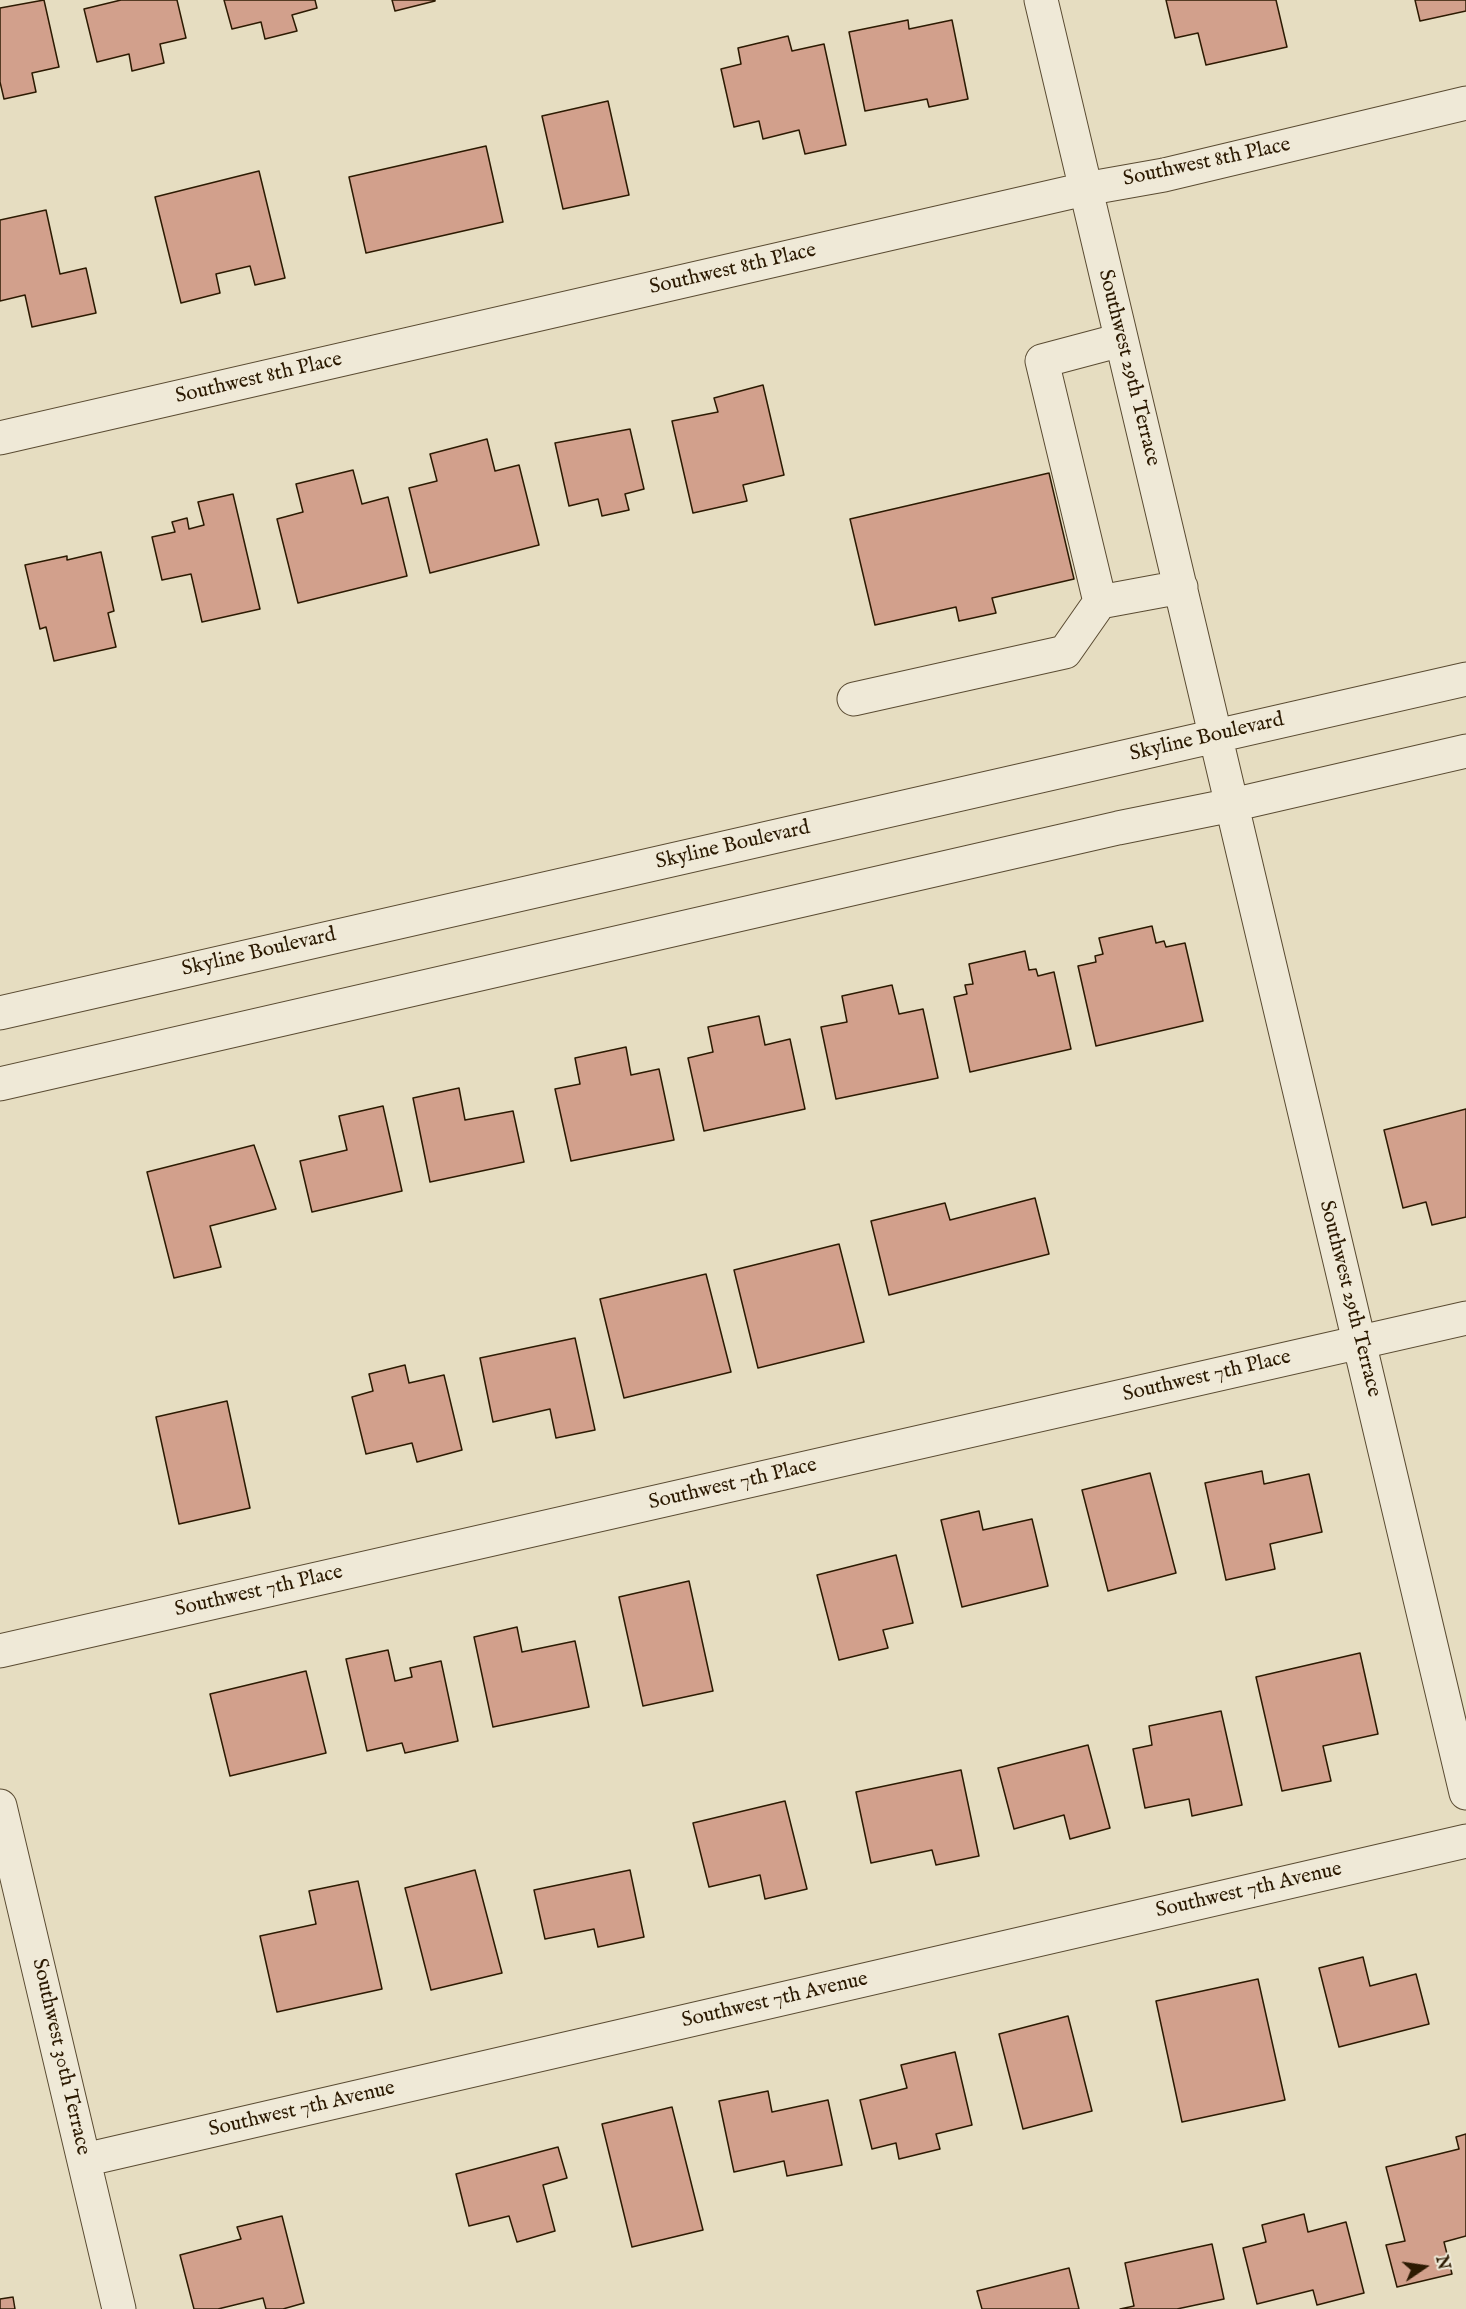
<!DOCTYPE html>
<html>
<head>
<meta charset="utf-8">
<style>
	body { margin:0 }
	#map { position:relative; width:1466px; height:2309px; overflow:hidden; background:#e6ddc1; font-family:"IM FELL English",serif }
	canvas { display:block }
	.north { position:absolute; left:1394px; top:2237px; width:60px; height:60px; -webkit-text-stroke:4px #efe9d7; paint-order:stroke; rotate:77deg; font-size:16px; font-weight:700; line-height:24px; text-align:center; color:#2c1a02 }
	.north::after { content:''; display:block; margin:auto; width:21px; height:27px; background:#2c1a02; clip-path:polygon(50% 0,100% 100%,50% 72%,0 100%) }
</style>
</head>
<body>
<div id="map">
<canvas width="1466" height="2309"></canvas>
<div class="north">N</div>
</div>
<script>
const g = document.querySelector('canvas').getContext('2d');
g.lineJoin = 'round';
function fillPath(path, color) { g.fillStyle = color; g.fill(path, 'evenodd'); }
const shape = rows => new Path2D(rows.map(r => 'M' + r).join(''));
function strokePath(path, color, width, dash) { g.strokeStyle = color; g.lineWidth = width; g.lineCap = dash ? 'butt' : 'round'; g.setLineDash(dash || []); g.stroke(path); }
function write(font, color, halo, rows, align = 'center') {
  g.font = font + ' "IM FELL English",serif'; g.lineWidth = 5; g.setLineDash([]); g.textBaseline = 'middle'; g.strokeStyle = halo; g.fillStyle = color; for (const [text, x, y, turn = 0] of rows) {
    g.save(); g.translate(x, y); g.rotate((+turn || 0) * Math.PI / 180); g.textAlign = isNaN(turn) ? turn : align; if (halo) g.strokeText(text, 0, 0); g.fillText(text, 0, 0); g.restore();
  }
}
const building = shape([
	[44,0,59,67,32,73,36,92,4,99,0,82,0,8,44,0],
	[121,0,177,0,186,38,160,44,164,63,132,71,129,54,97,62,84,9,121,0],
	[224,0,315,0,317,8,292,15,297,31,265,39,261,22,232,29,224,0],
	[392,0,435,0,435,1,395,11,392,0],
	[1166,0,1276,0,1287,47,1206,65,1198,33,1175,38,1166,0],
	[1415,0,1466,0,1466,11,1420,21,1415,0],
	[908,20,909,29,952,20,968,99,929,107,927,99,865,111,849,32,908,20],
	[788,36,792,51,824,44,846,145,805,154,799,130,763,139,759,121,734,127,721,69,741,64,738,48,788,36],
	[608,101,629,195,563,209,542,116,608,101],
	[486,146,503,222,366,253,349,177,486,146],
	[259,171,285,278,255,285,250,266,216,274,220,293,181,303,155,197,259,171],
	[46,210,60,274,86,268,96,313,32,327,25,295,0,301,0,220,46,210],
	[763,385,784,475,743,485,747,501,693,513,672,421,718,412,714,398,763,385],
	[630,429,644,489,625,494,629,510,602,516,598,499,569,506,555,443,630,429],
	[487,439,495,471,519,465,539,545,430,573,409,488,437,481,430,454,487,439],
	[353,470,362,504,388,497,407,576,298,603,277,519,303,512,296,484,353,470],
	[1049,473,1074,579,992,598,996,613,959,621,956,607,875,625,850,519,1049,473],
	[233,494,260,609,202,622,191,574,162,580,152,537,175,532,172,522,187,518,189,529,204,525,198,502,233,494],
	[101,552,114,611,108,613,116,647,54,661,46,627,40,629,25,565,67,556,67,560,101,552],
	[1152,926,1156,943,1164,941,1166,947,1185,943,1203,1021,1096,1046,1078,966,1096,962,1095,956,1103,954,1099,938,1152,926],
	[1025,951,1029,970,1036,969,1038,976,1054,972,1071,1049,970,1072,954,997,967,994,965,985,973,984,969,964,1025,951],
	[892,985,899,1014,923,1009,938,1078,836,1099,821,1027,847,1022,842,996,892,985],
	[759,1016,765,1045,790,1039,805,1109,704,1131,688,1058,713,1052,708,1027,759,1016],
	[626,1047,631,1075,659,1069,674,1140,571,1161,555,1089,580,1084,575,1058,626,1047],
	[459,1088,465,1120,513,1111,524,1162,430,1182,413,1098,459,1088],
	[383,1106,402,1191,312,1212,300,1161,347,1150,339,1116,383,1106],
	[1466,1109,1466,1217,1432,1225,1426,1202,1403,1208,1384,1130,1466,1109],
	[254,1145,276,1209,210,1226,221,1267,174,1278,147,1172,254,1145],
	[1035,1198,1049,1254,889,1295,871,1221,945,1203,950,1220,1035,1198],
	[839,1244,864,1342,758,1368,734,1270,839,1244],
	[706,1274,731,1372,624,1398,600,1299,706,1274],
	[575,1338,595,1430,556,1438,550,1409,493,1422,480,1358,575,1338],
	[405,1365,409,1383,444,1375,462,1450,417,1462,412,1443,366,1454,352,1397,373,1391,369,1374,405,1365],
	[227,1401,250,1508,179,1524,156,1417,227,1401],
	[1262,1471,1264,1484,1309,1474,1322,1532,1270,1544,1275,1569,1226,1580,1205,1483,1262,1471],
	[1150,1473,1176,1573,1108,1591,1082,1490,1150,1473],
	[979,1511,983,1530,1032,1519,1048,1586,962,1607,941,1520,979,1511],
	[896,1555,913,1623,883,1630,888,1648,839,1660,817,1575,896,1555],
	[689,1581,713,1691,643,1706,619,1597,689,1581],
	[517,1627,522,1652,575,1641,589,1707,493,1727,474,1637,517,1627],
	[388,1650,395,1681,412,1677,410,1668,441,1661,458,1741,405,1753,402,1743,367,1751,346,1659,388,1650],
	[1360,1653,1378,1734,1323,1746,1331,1781,1282,1791,1256,1677,1360,1653],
	[306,1671,326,1753,230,1776,210,1694,306,1671],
	[1221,1711,1242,1805,1192,1816,1189,1799,1145,1808,1133,1749,1152,1745,1149,1726,1221,1711],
	[1088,1745,1110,1828,1070,1839,1064,1815,1014,1829,998,1768,1088,1745],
	[961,1770,979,1856,936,1865,932,1850,871,1863,856,1792,961,1770],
	[785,1801,807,1889,765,1899,760,1875,709,1887,693,1823,785,1801],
	[475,1870,502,1973,431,1990,405,1888,475,1870],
	[630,1870,644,1937,598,1947,594,1929,545,1939,534,1890,630,1870],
	[358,1881,382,1989,277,2012,260,1936,316,1924,309,1891,358,1881],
	[1363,1957,1370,1986,1416,1974,1429,2024,1339,2047,1319,1968,1363,1957],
	[1258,1979,1285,2100,1182,2122,1156,2001,1258,1979],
	[1068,2016,1092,2111,1023,2129,999,2034,1068,2016],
	[955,2052,972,2125,936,2134,940,2149,899,2159,896,2143,872,2149,860,2100,907,2088,901,2065,955,2052],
	[768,2091,772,2112,828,2100,842,2165,787,2176,784,2161,734,2172,719,2101,768,2091],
	[672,2107,703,2230,632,2247,602,2124,672,2107],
	[1466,2134,1466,2236,1444,2242,1452,2274,1397,2287,1386,2245,1405,2241,1386,2167,1459,2149,1456,2137,1466,2134],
	[558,2147,567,2178,543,2185,555,2231,517,2242,509,2216,469,2226,456,2174,558,2147],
	[1304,2214,1308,2232,1346,2222,1364,2293,1317,2305,1313,2290,1257,2304,1243,2248,1266,2242,1262,2225,1304,2214],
	[282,2216,304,2303,283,2309,266,2309,263,2298,218,2309,194,2309,180,2255,241,2239,237,2227,282,2216],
	[1212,2244,1224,2299,1177,2309,1120,2309,1134,2306,1125,2263,1212,2244],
	[1069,2268,1079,2309,982,2309,977,2291,1069,2268],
	[13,2297,15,2309,0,2309,0,2299,13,2297]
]);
fillPath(building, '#d2a08c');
strokePath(building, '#2c1a02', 1.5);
const minor = shape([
	[1041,0,1466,1793],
	[0,438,1085,189,1164,175,1466,103],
	[1100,602,1042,361,1121,340],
	[854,699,1065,652,1100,602,1181,587],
	[0,1013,1466,679],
	[0,1084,1118,828,1232,805,1466,751],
	[0,1651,1466,1318],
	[0,1806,119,2309],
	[84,2160,1466,1841]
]);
strokePath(minor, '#5a4b32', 35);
strokePath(minor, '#efe9d7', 33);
write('21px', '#2c1a02', '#efe9d7', [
	["Southwest 8th Place",1207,163,-12],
	["Southwest 8th Place",733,270,-13],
	["Southwest 29th Terrace",1128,368,76],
	["Southwest 8th Place",259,379,-13],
	["Skyline Boulevard",1207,738,-13],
	["Skyline Boulevard",733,846,-13],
	["Skyline Boulevard",259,953,-13],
	["Southwest 29th Terrace",1349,1299,76],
	["Southwest 7th Place",1207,1377,-13],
	["Southwest 7th Place",733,1485,-13],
	["Southwest 7th Place",259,1592,-13],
	["Southwest 7th Avenue",1249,1891,-13],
	["Southwest 7th Avenue",775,2001,-13],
	["Southwest 30th Terrace",60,2057,77],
	["Southwest 7th Avenue",302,2110,-13]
]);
</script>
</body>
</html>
